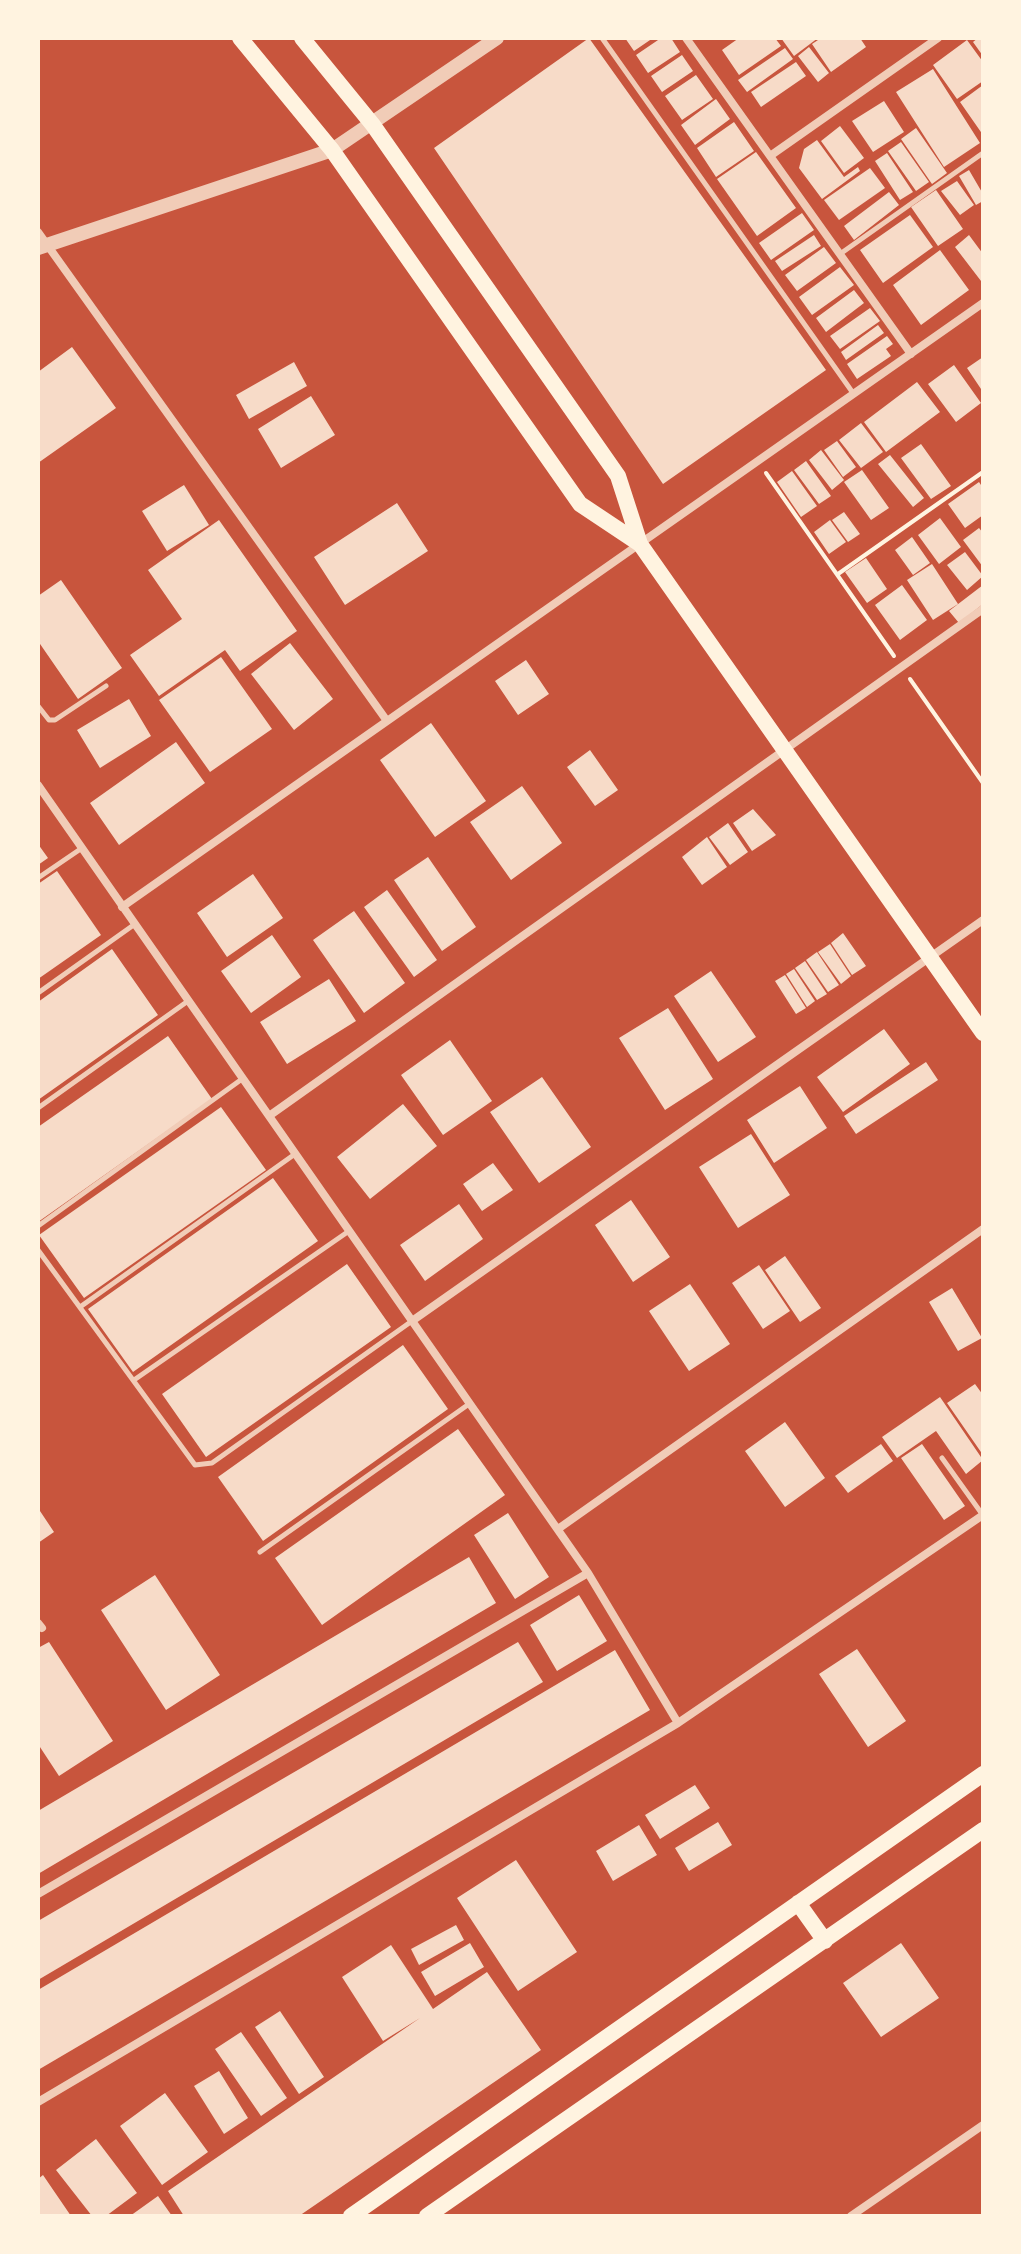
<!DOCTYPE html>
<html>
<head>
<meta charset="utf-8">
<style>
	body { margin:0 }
	#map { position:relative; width:1021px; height:2254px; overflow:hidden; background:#c8553d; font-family:Ubuntu,sans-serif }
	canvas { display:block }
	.frame { position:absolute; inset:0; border:40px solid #fff3e0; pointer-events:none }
</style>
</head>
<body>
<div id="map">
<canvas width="1021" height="2254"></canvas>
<div class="frame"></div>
</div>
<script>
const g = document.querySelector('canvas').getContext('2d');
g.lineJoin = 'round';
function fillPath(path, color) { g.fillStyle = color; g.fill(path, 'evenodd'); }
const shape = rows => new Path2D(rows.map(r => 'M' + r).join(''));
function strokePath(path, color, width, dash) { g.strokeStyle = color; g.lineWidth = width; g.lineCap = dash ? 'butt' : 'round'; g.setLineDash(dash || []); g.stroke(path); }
fillPath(shape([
	[589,38,826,370,663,484,434,148],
	[625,38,653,38,634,51],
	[661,38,671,38,680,52,648,73,636,55],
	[739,38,775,38,781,46,739,75,722,50],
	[781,38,818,38,794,56],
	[821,38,860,38,866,47,831,72,812,44],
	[978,38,983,38,983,56,973,42],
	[967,40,983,62,983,81,957,99,933,65],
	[809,47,829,73,818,82,798,56],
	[785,48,793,59,747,92,738,80],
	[682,55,693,71,662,92,651,76],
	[796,62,806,76,761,107,751,92],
	[933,69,980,143,944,167,896,92],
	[696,75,713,99,682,120,665,96],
	[983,85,983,135,960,102],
	[716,99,730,119,695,145,681,125],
	[884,101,904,132,873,152,852,121],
	[734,122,754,151,716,177,697,148],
	[840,126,864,158,844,173,821,141],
	[916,128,947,173,932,184,901,139],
	[817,140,844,177,858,167,860,171,822,199,799,168,804,149],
	[901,142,929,182,916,191,888,151],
	[756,152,796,208,757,236,717,179],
	[887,153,913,192,900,200,875,161],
	[870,168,885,188,839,220,824,200],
	[969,170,983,194,983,201,976,205,959,176],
	[957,181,974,205,960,215,941,191],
	[936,190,963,229,938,246,911,207],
	[889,192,899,205,854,240,844,226],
	[802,213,814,230,771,260,759,243],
	[910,215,933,247,883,283,860,250],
	[814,235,821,246,782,271,775,261],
	[969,235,983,254,981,281,955,247],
	[824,247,836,263,797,291,785,275],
	[940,250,969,290,921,325,893,285],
	[840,267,854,285,812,315,799,297],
	[854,290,864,303,826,332,816,318],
	[870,308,880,321,840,349,830,336],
	[878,325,884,333,846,360,841,352],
	[887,336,893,344,886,349,891,356,857,379,847,364],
	[72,347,116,408,38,463,38,372],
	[983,357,983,392,967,368],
	[294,362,307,386,249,419,236,395],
	[954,365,981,403,956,422,928,384],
	[917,382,940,412,886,452,864,422],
	[311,396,335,435,281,468,258,429],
	[861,423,883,452,861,468,839,440],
	[837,441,856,467,843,477,824,450],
	[921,444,951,486,931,499,901,458],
	[821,450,844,480,832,490,809,460],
	[890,455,924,498,913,507,878,464],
	[806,461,831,496,819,504,794,470],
	[862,470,889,508,871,520,844,482],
	[792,471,817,506,801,517,777,482],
	[979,482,983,488,983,515,965,528,948,504],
	[184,485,209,525,167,551,142,511],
	[397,503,428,551,345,605,314,557],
	[844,512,860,534,848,542,832,520],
	[940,518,961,547,939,564,918,535],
	[219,520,297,631,240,671,225,650,159,696,130,655,182,619,148,570],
	[830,520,846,542,829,554,814,532],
	[979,528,983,533,983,567,963,540],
	[912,537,930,563,913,575,895,550],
	[965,552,983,576,967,590,947,565],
	[866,558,887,589,867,603,845,572],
	[932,564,958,604,933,620,907,580],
	[61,580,122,668,78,699,38,641,38,596],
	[902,585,927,620,900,640,875,605],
	[983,585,983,604,959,623,949,611],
	[290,643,333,699,294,730,251,674],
	[221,657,272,729,210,772,159,700],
	[526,660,549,694,518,715,495,681],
	[129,699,151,736,100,768,77,730],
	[431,723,486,801,435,837,380,760],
	[176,742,205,783,119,845,90,803],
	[590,750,618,790,595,806,567,767],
	[522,786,562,843,511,880,470,822],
	[753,809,776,835,752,851,733,823],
	[728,823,748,852,730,865,709,837],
	[707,837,727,867,702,885,682,857],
	[38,844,48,858,38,865],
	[428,857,476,927,442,951,394,880],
	[57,871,101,935,38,979,38,884],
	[253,874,283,918,227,957,197,913],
	[387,890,437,960,414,977,364,907],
	[354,911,405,983,364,1013,313,940],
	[843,933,866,966,852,975,831,943],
	[272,935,301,977,251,1013,221,971],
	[830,944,851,976,841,984,818,952],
	[112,949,158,1015,38,1100,38,1002],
	[817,952,839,985,828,992,806,960],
	[805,961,827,994,817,1000,795,968],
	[794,969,815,1001,807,1007,786,974],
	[711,971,756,1037,718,1062,674,996],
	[785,975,806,1008,796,1014,775,981],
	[329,979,356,1021,287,1064,260,1022],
	[668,1008,713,1079,665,1110,619,1038],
	[884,1029,910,1064,843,1112,817,1077],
	[168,1036,212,1099,38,1222,38,1127],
	[450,1040,492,1101,443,1135,401,1075],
	[926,1062,938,1080,856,1134,844,1116],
	[542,1077,591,1147,539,1183,490,1112],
	[800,1086,827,1128,774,1163,747,1120],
	[403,1104,437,1146,370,1199,337,1157],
	[221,1107,266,1170,84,1298,39,1235],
	[751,1134,790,1195,738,1228,699,1167],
	[493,1163,513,1190,482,1211,463,1184],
	[273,1178,318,1241,133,1372,88,1309],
	[631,1200,670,1257,633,1282,595,1225],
	[459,1204,483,1239,425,1281,400,1245],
	[785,1256,821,1308,800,1322,765,1270],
	[347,1264,391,1327,206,1457,162,1394],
	[759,1265,790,1311,763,1329,732,1283],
	[690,1284,730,1344,689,1371,649,1311],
	[952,1288,982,1338,958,1351,929,1302],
	[403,1345,448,1409,263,1541,218,1477],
	[975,1384,983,1395,983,1455,947,1403],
	[940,1397,983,1460,966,1474,936,1431,897,1458,882,1437],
	[785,1422,825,1478,785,1507,745,1451],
	[458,1429,505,1495,322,1625,275,1558],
	[881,1444,893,1461,848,1493,835,1476],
	[922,1444,965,1506,944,1520,901,1458],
	[38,1508,54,1532,38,1543],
	[508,1513,549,1577,515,1599,474,1535],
	[469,1557,496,1603,38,1874,38,1811],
	[155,1575,220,1675,166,1710,101,1610],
	[579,1595,607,1641,557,1671,530,1625],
	[49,1642,113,1741,59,1776,38,1744,38,1648],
	[518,1642,543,1682,38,1980,38,1921],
	[857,1649,906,1721,868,1747,819,1674],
	[615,1650,650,1710,38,2070,38,1990],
	[695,1785,710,1808,660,1839,645,1815],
	[718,1822,732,1845,689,1871,675,1848],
	[639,1825,657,1855,613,1881,596,1851],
	[516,1860,577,1952,518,1991,457,1898],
	[456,1925,464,1940,419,1965,411,1949],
	[470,1943,484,1967,435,1996,421,1972],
	[901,1943,939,1998,881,2037,843,1983],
	[391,1945,433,2009,487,1972,541,2050,299,2216,184,2216,168,2191,420,2018,383,2041,342,1977],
	[280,2011,324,2077,299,2094,255,2027],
	[241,2032,287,2098,261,2116,215,2049],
	[219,2071,248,2118,224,2134,194,2086],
	[165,2093,208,2152,162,2185,120,2126],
	[96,2139,137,2193,106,2216,92,2216,56,2170],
	[43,2175,71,2216,38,2216,38,2179],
	[158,2196,172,2216,130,2216]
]), '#f7dbc8');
strokePath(shape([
	[766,473,894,656],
	[838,574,983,472],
	[910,679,983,783]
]), '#fff3e0', 4);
strokePath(shape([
	[602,38,853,393],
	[840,254,983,153],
	[38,706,49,720,55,720,106,686],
	[38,878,82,848],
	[38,993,135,924],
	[38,1108,188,1001],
	[38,1226,242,1079],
	[38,1250,195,1465,212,1463,412,1321],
	[80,1307,295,1154],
	[134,1380,349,1231],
	[942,1458,982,1514],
	[260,1552,469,1404]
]), '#f1ccb7', 5);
strokePath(shape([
	[686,38,911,354],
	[770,156,938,38],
	[38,232,387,721],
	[38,785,588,1573,678,1723],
	[122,907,983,303],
	[269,1116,983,609],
	[412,1321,983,920],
	[558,1529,983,1229],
	[38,1623,42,1628],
	[38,1894,588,1573],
	[38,2102,678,1723,983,1515],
	[851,2216,983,2125]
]), '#f1ccb7', 8);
strokePath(shape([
	[38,248,332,150,497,38]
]), '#f1ccb7', 14);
strokePath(shape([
	[240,38,332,150,580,504,640,544],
	[302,38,373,125,618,476,640,544,983,1033],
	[798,1903,825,1941],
	[351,2216,983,1774],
	[427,2216,983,1830]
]), '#fff3e0', 16);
</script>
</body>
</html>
